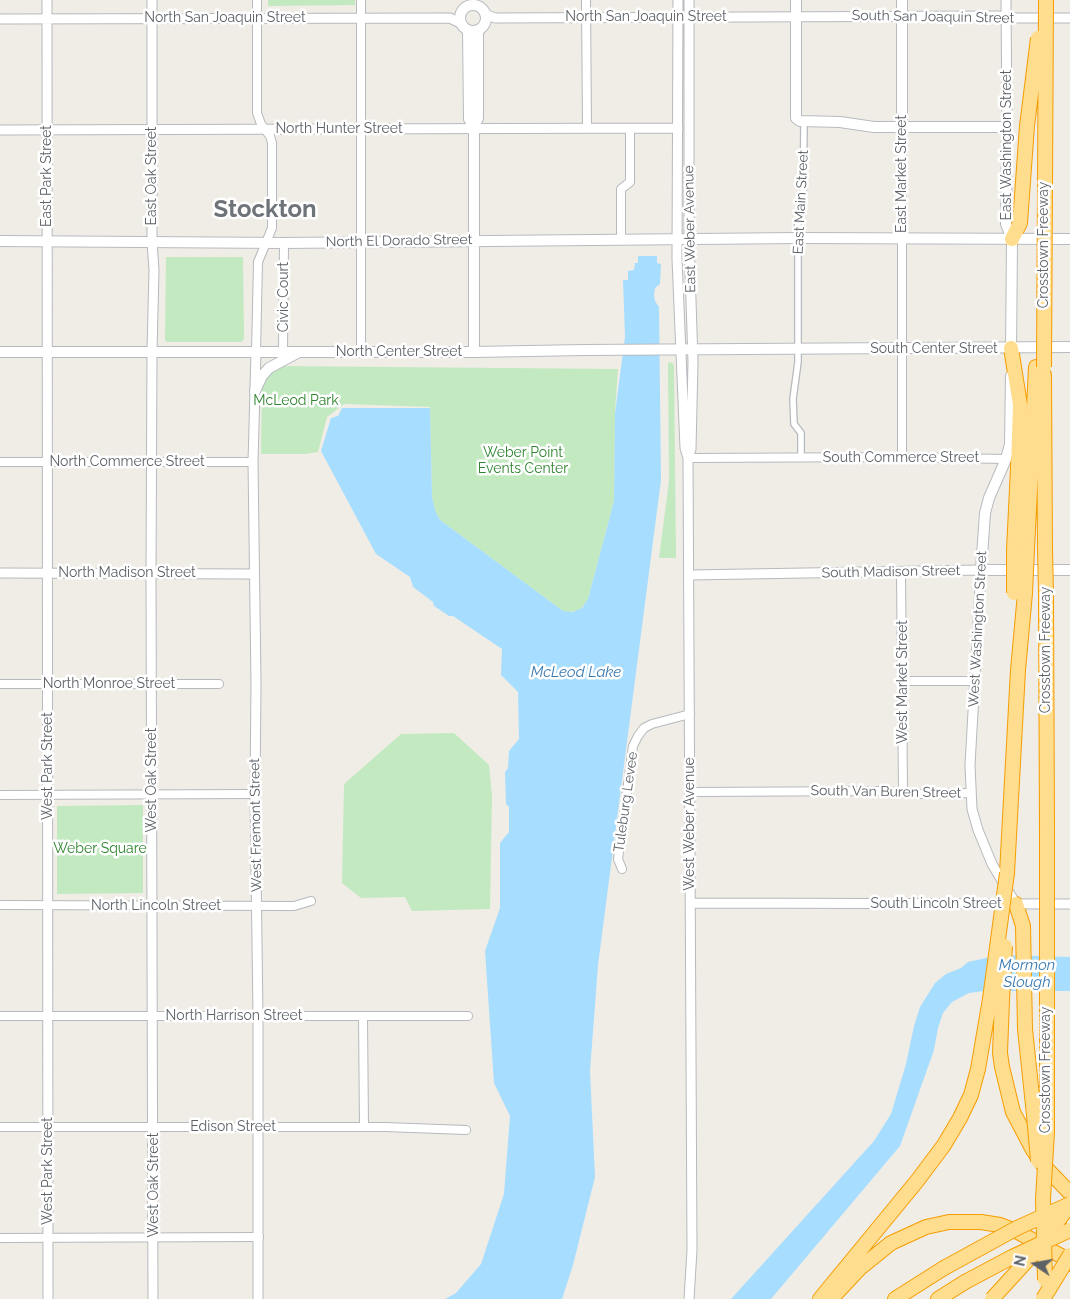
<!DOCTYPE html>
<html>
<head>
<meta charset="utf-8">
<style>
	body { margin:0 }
	#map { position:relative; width:1070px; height:1299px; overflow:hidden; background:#f0ede6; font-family:Raleway,sans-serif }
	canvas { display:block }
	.north { position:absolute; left:1010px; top:1239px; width:50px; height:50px; -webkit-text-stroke:4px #fff; paint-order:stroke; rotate:282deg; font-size:14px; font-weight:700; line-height:20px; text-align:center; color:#5d6267 }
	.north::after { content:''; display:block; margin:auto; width:18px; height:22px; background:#5d6267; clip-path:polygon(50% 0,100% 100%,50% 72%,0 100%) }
</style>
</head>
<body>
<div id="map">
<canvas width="1070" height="1299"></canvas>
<div class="north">N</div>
</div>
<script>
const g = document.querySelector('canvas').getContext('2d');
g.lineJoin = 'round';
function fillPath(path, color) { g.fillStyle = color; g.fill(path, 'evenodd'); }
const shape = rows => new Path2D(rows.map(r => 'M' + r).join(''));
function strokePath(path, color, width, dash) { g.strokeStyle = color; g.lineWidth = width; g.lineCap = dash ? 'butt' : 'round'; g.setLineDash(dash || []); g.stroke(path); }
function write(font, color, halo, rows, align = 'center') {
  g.font = font + ' Raleway,sans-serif'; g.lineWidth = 5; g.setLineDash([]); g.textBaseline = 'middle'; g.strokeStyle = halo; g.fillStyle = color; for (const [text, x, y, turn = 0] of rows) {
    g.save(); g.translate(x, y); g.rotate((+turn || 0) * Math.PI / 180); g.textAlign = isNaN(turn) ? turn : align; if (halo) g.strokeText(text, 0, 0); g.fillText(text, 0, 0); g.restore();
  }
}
fillPath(shape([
	[268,0,355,0,355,5,268,6],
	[166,257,243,257,244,339,241,342,167,342,165,340],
	[668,362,673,363,674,366,676,558,659,558,669,481],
	[276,366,618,369,615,413,614,501,588,599,585,604,578,611,568,612,563,611,440,520,435,510,432,497,430,407,344,404,327,417,318,452,305,454,261,454,262,387,268,374],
	[454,733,489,765,492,796,490,909,412,911,405,897,361,898,342,883,344,784,401,734],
	[143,805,143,893,57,894,57,806]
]), '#c3e9c1');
fillPath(shape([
	[638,256,657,256,657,263,661,264,660,284,655,288,654,295,655,301,659,307,661,480,598,965,590,1071,595,1177,573,1265,562,1299,445,1299,456,1293,481,1264,504,1194,510,1116,494,1083,485,951,500,908,500,843,509,832,509,807,506,804,505,772,508,768,509,751,519,739,518,692,501,675,502,649,453,616,449,616,434,606,433,602,413,587,410,577,376,554,321,451,331,418,338,416,342,408,430,408,432,497,435,510,440,520,563,611,573,612,582,608,588,599,614,501,615,413,625,337,623,280,628,280,628,271,634,270,635,263,638,263],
	[1000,955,1070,957,1070,991,984,991,969,993,952,1002,943,1013,938,1028,934,1050,900,1146,771,1299,731,1299,874,1141,891,1114,906,1064,914,1026,920,1007,935,983,946,974,961,968,968,962]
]), '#a7ddff');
const pedestrian = shape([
	[801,458,801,433,794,424,793,399,798,362,798,223,803,211,804,122]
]);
const minor = shape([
	[586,0,587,128],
	[621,239,621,189,630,182,630,128],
	[256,352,258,262,272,228,272,143,270,136,261,124,257,113,257,0],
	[283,352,284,243],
	[361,352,361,0],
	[902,457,902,127],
	[688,458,902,457,1006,459],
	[0,462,253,462],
	[901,573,903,792],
	[903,681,975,681],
	[0,684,219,684],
	[690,792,886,791,919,794,971,793],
	[0,795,255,794],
	[622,869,618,859,633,746,638,736,644,728,652,724,690,714],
	[0,905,294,906,311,901],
	[0,1016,468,1016],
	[363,1016,364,1127],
	[0,1127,385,1127,466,1130],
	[0,1238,259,1237]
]);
const tertiary = shape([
	[47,0,48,1299],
	[152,0,152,242,154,270,152,351,151,574,153,1299],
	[678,0,677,259,685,448,688,458,692,1250,689,1299],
	[1006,0,1007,127],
	[485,14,495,18,998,16,1015,18,1070,18],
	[0,19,450,18,462,24],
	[0,130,678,128],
	[256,352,253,462,256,683,255,794,258,1016,258,1299],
	[688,458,691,449,693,362,689,239,689,0],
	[0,573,254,574],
	[689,575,981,570,970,765,972,809,978,830,992,864,1016,904],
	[691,903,1070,904]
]);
const secondary = shape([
	[796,0,796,118,800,121,840,122,874,127,1007,127,1006,224,1012,239,1011,354],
	[902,0,902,127],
	'460 18a13 13 0 1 1 26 0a13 13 0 1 1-26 0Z',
	[468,30,469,119,474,128],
	[0,241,284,243,798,238,1070,239],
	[0,352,474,352,584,350,1070,347],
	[474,352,474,128,478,118,478,31],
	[1011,376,1010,444,1006,459,989,498,985,513,981,570,1070,570],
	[255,391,262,376,269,368,297,353]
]);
const motorway = shape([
	[1012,239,1020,223,1027,126],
	[1011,348,1020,405,1018,468,1014,550],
	[1044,375,1045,550],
	[1027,550,1036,367],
	[1046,593,1047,830],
	[1007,873,1018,670,1025,593],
	[1016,904,1023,926,1025,1029,1034,1115],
	[1002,1000,1000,1053,1002,1067,1013,1112,1033,1150,1044,1166,1070,1193],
	[1047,1132,1047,1002],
	[820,1299,917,1181,944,1145,960,1118,971,1095,978,1069,990,999],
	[831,1299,860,1268,891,1243,926,1227,949,1222,981,1222,1000,1225,1018,1232,1061,1256,1070,1264],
	[895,1299,944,1268],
	[938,1299,965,1282]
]);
strokePath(pedestrian, '#b6b9bd', 8);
strokePath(minor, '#b6b9bd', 10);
strokePath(tertiary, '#b6b9bd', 11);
strokePath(secondary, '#b7bbc0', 12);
strokePath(motorway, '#f69d00', 16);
strokePath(pedestrian, '#fff', 5.5);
strokePath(minor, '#fff', 8);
strokePath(tertiary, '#fff', 9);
strokePath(secondary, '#fff', 10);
strokePath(motorway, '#ffdd8e', 14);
const motorwayBridge = shape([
	[1027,126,1038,38],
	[1044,367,1046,0],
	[1014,550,1014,593],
	[1045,550,1046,593],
	[1025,593,1027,550],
	[1047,830,1047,1002],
	[990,999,1007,873],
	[1002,1000,1005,946],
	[1034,1115,1038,1161],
	[944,1268,1017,1228,1070,1204],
	[1045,1280,1043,1199,1047,1132],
	[965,1282,1012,1257,1070,1230],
	[992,1299,1033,1254,1070,1205],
	[1043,1299,1070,1255]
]);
strokePath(motorwayBridge, '#f69d00', 16, []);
strokePath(motorwayBridge, '#ffdd8e', 14);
write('14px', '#5d6267', '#fff', [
	["North San Joaquin Street",646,17],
	["South San Joaquin Street",933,17,1],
	["North San Joaquin Street",225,18],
	["North Hunter Street",339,129],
	["East Washington Street",1007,145,-90],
	["East Market Street",902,174,-90],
	["East Park Street",47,176,-90],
	["East Oak Street",152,176,-90],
	["East Main Street",801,202,-87],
	["East Weber Avenue",690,229,-91],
	["North El Dorado Street",399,241,-1],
	["Crosstown Freeway",1044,245,-90],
	["Civic Court",284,297,-90],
	["South Center Street",934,349],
	["North Center Street",399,352],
	["South Commerce Street",901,458],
	["North Commerce Street",127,462],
	["South Madison Street",891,572,-1],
	["North Madison Street",127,573],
	["West Washington Street",978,629,-87],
	["Crosstown Freeway",1046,650,-90],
	["West Market Street",903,682,-90],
	["North Monroe Street",109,684],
	["West Park Street",48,766,-90],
	["West Oak Street",152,780,-90],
	["South Van Buren Street",886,792,1],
	["Tuleburg Levee",626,802,-82],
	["West Weber Avenue",690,824,-90],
	["West Fremont Street",256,825,-91],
	["South Lincoln Street",936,904],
	["North Lincoln Street",156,906],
	["North Harrison Street",234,1016],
	["Crosstown Freeway",1046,1070,-90],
	["Edison Street",233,1127],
	["West Park Street",48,1171,-90],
	["West Oak Street",154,1185,-90]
]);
write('14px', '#2f842f', '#fff', [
	["McLeod Park",296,401],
	["Weber Point",523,453],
	["Events Center",523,469],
	["Weber Square",100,849]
]);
write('italic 15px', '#3979b0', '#fff', [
	["McLeod Lake",576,672],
	["Mormon",1027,965],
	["Slough",1027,982]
]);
write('bold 24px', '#6e7479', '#fff', [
	["Stockton",265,210]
]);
</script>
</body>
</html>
